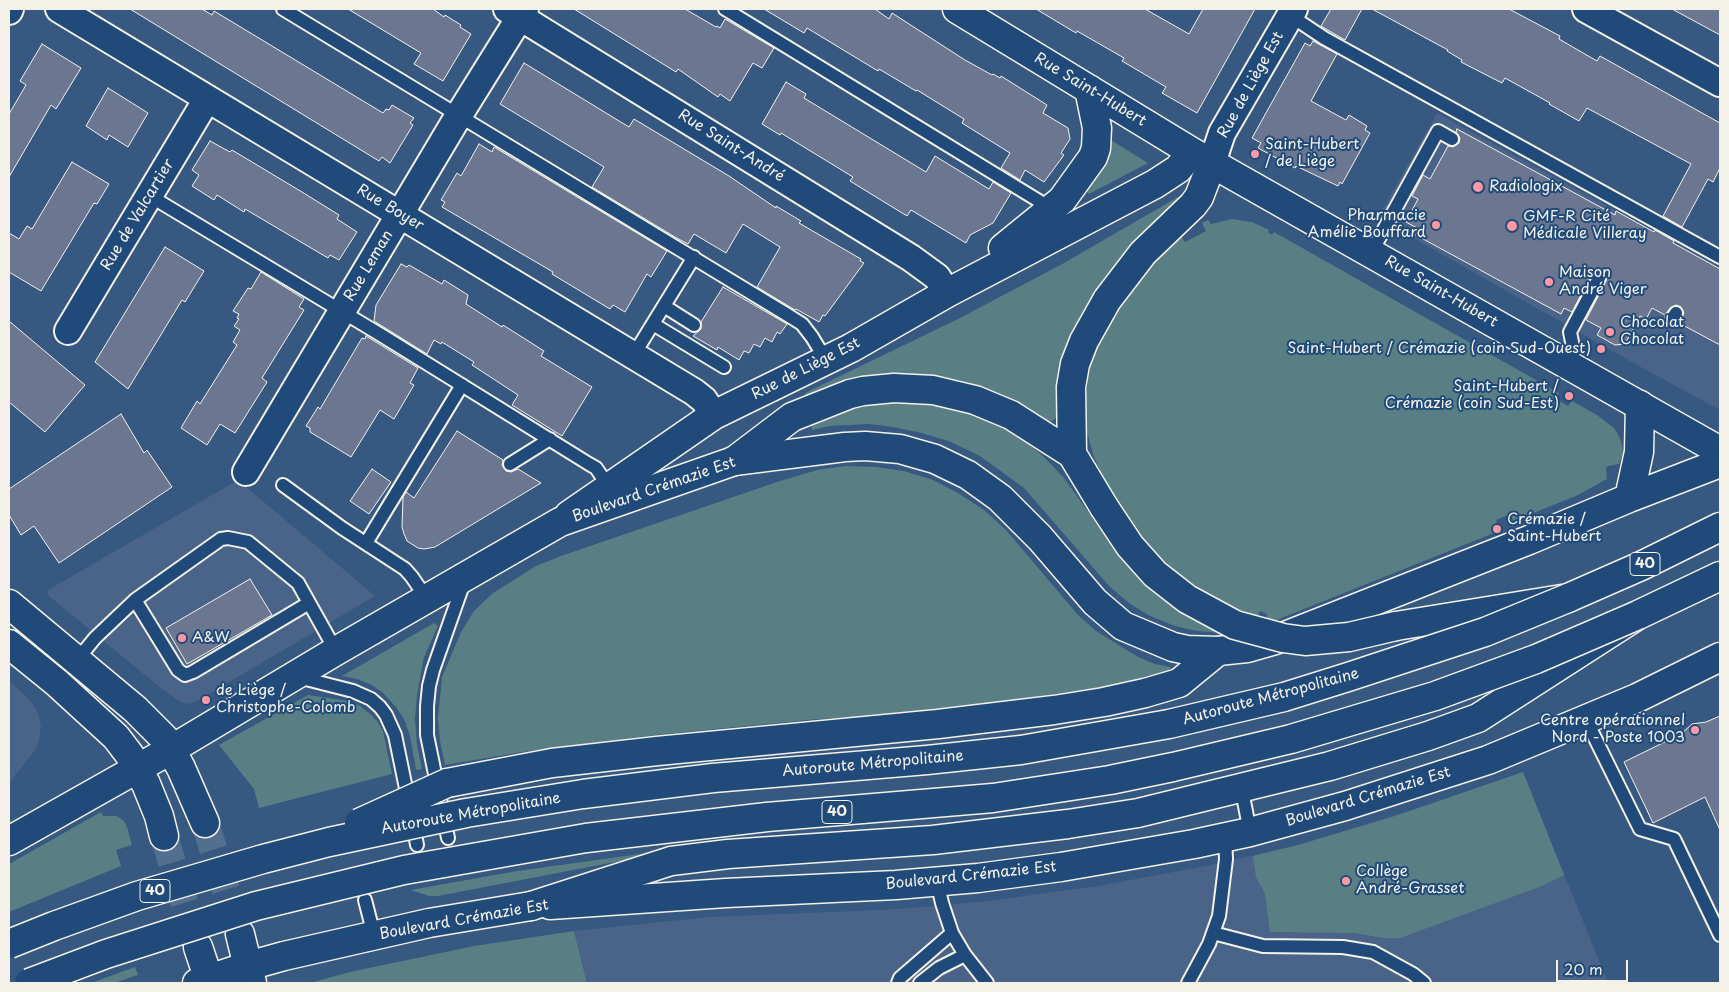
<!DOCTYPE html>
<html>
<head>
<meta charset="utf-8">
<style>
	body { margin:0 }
	#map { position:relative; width:1729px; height:992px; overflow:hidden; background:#365881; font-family:"Playpen Sans",sans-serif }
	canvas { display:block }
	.frame { position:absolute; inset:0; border:10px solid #f4f1e8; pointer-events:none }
	.scale { position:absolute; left:1556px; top:960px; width:72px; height:22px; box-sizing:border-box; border:2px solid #f4f1e8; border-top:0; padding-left:6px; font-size:15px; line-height:18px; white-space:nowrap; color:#f4f1e8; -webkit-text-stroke:4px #1f4a7a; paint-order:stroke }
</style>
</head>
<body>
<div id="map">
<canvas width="1729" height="992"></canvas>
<div class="frame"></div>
<div class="scale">20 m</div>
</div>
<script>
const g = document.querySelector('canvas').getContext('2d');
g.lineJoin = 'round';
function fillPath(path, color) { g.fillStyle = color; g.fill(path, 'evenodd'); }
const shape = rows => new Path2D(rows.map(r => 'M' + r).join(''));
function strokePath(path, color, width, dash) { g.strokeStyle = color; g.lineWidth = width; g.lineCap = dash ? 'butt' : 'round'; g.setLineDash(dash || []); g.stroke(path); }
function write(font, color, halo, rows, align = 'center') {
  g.font = font + ' "Playpen Sans",sans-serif'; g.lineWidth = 4; g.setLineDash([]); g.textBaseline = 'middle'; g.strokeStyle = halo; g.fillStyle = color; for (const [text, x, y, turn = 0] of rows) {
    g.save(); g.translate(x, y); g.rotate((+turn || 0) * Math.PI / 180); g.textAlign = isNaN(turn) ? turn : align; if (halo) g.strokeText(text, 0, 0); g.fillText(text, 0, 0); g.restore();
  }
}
fillPath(shape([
	[1437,113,1720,267,1720,410,1637,365,1378,218],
	[238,480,375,596,199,700,192,703,186,704,176,699,158,686,49,596,48,593,48,590],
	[9,681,31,701,38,713,41,727,39,740,36,749,9,783],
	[1523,772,1608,983,587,983,574,931,709,917,881,910,935,906,988,901,1098,886,1211,865,1298,845,1432,804]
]), '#496488');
fillPath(shape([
	[1109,139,1148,163,1089,194,1085,190],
	[1178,197,1179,200,1093,302,1072,332,1063,357,1058,379,1056,400,1056,418,1049,423,1027,407,1001,394,960,380,935,376,892,375,806,397,805,393,960,318,1064,263],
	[1232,219,1252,222,1269,230,1268,232,1272,235,1274,232,1559,393,1556,399,1568,406,1572,401,1597,415,1614,428,1619,436,1622,445,1623,453,1619,464,1608,466,1606,468,1607,479,1576,496,1513,521,1511,514,1496,520,1498,527,1492,529,1494,533,1274,621,1267,619,1267,614,1260,611,1257,617,1255,617,1228,607,1202,593,1177,577,1137,536,1121,510,1103,479,1093,454,1086,428,1085,402,1091,361,1098,343,1110,320,1144,273,1160,254,1181,236,1185,242,1206,231,1202,223,1208,220,1211,224],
	[886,401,940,404,968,411,995,422,1021,438,1043,456,1064,478,1116,551,1144,582,1168,603,1222,633,1197,631,1175,626,1148,615,1129,603,1110,587,1024,488,980,456,951,442,922,433,893,427,869,424,847,425,830,426,812,430,811,423,857,405],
	[845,466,876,467,904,471,933,480,958,493,984,510,1006,530,1078,615,1096,631,1138,657,1155,664,1170,667,1171,671,1137,682,999,702,896,715,818,719,655,735,522,752,445,765,440,741,438,718,442,677,461,632,474,611,493,593,536,566,561,556,777,482,817,470],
	[434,623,438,626,424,657,417,695,415,719,417,745,422,769,416,770,410,736,404,719,395,706,383,693,372,685,357,679,342,676],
	[308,695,348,701,360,706,369,713,377,721,383,731,392,774,259,808,254,789,219,745],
	[1523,772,1564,875,1542,886,1400,938,1384,938,1354,933,1270,932,1265,894,1256,877,1253,856,1298,845,1392,817],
	[101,812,103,816,117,816,124,821,127,827,132,845,116,850,121,866,9,912,9,864],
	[698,846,438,896,429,896,411,890,517,871],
	[574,931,587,983,310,983,350,972,474,946],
	[135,967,138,975,114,983,91,983]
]), '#597f85');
const building = shape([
	[130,9,202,9,212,15,214,11,383,113,386,109,389,110,392,105,414,118,410,123,413,125,390,163,382,157,379,161,130,9],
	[348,9,433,9,444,17,445,15,461,25,460,27,471,34,443,81,414,64,421,53,348,9],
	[574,9,685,9,716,27,717,26,720,28,725,19,774,48,762,68,753,63,730,101,720,94,718,97,678,69,676,72,574,9],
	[764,9,875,9,889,19,892,13,965,60,992,75,993,74,1000,78,1001,76,1047,105,1043,113,1068,128,1070,139,1061,153,1064,155,1044,182,1025,170,1020,180,1001,168,1010,153,962,123,964,119,917,90,916,91,879,69,878,71,807,28,804,33,764,9],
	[1036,9,1145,9,1189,34,1203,9,1255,9,1197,113,1162,93,1166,87,1122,61,1124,58,1077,31,1076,33,1036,9],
	[1331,9,1362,9,1345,40,1321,26,1331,9],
	[1372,9,1509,9,1560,36,1559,39,1597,61,1600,56,1720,123,1720,168,1713,182,1708,179,1682,227,1663,216,1691,164,1587,108,1579,121,1549,104,1550,103,1505,78,1502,83,1461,62,1462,60,1447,51,1448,50,1372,9],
	[1672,9,1720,9,1720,35,1672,9],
	[1313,41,1337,54,1311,101,1346,120,1349,115,1367,126,1365,130,1370,133,1342,184,1340,182,1338,186,1296,166,1295,168,1258,148,1261,143,1252,138,1305,43,1310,46,1313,41],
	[42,44,81,68,56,109,51,105,9,177,9,114,26,85,20,81,42,44],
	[524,63,629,127,634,119,729,176,776,208,776,206,801,221,799,223,861,259,860,261,864,263,825,316,823,315,819,322,796,309,795,310,757,287,780,247,743,224,726,253,694,234,688,244,675,237,592,187,604,167,500,104,524,63],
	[786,82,806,94,804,98,926,172,935,156,989,189,993,182,1011,193,993,223,970,235,966,243,911,210,907,216,850,181,853,177,781,133,780,135,762,124,786,82],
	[108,88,148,113,128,147,109,135,107,140,86,126,108,88],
	[1457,129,1615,215,1616,211,1654,232,1655,230,1674,241,1673,243,1720,269,1720,345,1679,323,1684,313,1681,307,1676,305,1670,308,1665,315,1652,308,1646,319,1640,316,1625,344,1615,345,1597,335,1601,328,1586,320,1606,281,1606,274,1603,271,1598,270,1592,274,1572,312,1564,308,1561,314,1414,234,1417,228,1406,222,1418,199,1412,196,1423,175,1430,179,1448,146,1453,147,1459,143,1460,138,1456,132,1457,129],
	[210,141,230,152,232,150,302,192,339,215,337,219,357,232,339,260,330,255,328,258,245,209,244,212,217,195,214,200,192,186,199,175,192,170,210,141],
	[479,144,492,152,494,147,667,251,651,277,647,274,625,312,613,305,610,309,552,274,553,272,442,207,445,202,441,200,457,173,461,176,479,144],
	[72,162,109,184,97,204,94,203,41,291,9,272,9,233,19,239,27,226,32,229,72,162],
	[165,247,204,271,185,302,182,300,128,389,95,362,165,247],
	[401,264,407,267,409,265,442,284,444,280,468,295,466,304,502,327,503,325,544,351,541,356,592,387,562,436,512,405,518,395,472,365,474,362,442,342,441,344,434,340,427,354,374,321,376,305,401,264],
	[261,272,304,299,299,307,304,310,262,378,267,382,235,433,220,424,207,445,181,428,197,401,200,404,237,345,233,342,240,330,234,326,239,319,237,318,239,314,233,311,248,288,251,289,261,272],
	[723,287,787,324,780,334,777,332,772,342,765,338,760,347,754,344,749,353,744,351,739,360,718,347,717,350,693,336,701,329,701,322,723,287],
	[9,321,85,385,45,432,9,402,9,321],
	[366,336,418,368,410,383,414,385,394,419,380,410,351,457,310,432,310,428,306,426,318,407,320,409,362,338,365,339,366,336],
	[121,414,144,453,147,450,172,487,59,563,34,526,21,535,9,515,9,489,121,414],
	[457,431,503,460,502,465,506,471,511,472,518,469,541,483,435,547,424,549,418,548,407,541,404,534,402,527,403,497,406,492,414,498,457,431],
	[372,469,391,482,369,514,350,501,372,469],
	[250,579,272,615,187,664,166,628,250,579],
	[1720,716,1720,830,1705,797,1653,823,1624,762,1681,734,1692,724,1706,722,1720,716]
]);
fillPath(building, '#6b7791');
strokePath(building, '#f4f1e8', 1);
strokePath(shape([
	[205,823,240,934],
	[164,836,198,947]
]), '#526f90', 28, [28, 14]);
const service = shape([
	[283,9,786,314,802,324,812,337,826,360],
	[725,9,1039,201,1052,212],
	[1288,14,1324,38,1720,257],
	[150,196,381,335,589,464,596,468,609,487],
	[1371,253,1438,131,1452,139],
	[664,306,694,325],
	[1672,319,1676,313],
	[653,324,724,367],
	[633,356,694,257],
	[1558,357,1574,352,1570,332,1599,278],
	[510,464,550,439],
	[283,485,342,528,405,569,412,577,427,599],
	[366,543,462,385],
	[135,600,178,670,185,675,193,672,309,603],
	[77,660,95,638,135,600,221,539,228,538,248,542,298,583,336,651],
	[298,677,353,691,371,699,380,707,386,715,395,735,409,803],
	[1586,720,1640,829,1674,839,1720,935],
	[1244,801,1250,832],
	[413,823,417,845],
	[448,838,427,735,427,706,429,686,433,670,465,579],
	[937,881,942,903,952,933,965,955,987,983],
	[365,900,374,935],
	[1213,933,1263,946,1343,947,1373,952,1413,974,1424,983],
	[898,983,900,978,952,933],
	[920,983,939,968,965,955],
	[1188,983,1209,944,1219,916,1226,859,1225,837]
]);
const minor = shape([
	[59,9,694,392,704,400,714,415],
	[507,9,911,258,937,277,947,293],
	[1586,9,1720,83],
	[9,11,10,9],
	[1212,163,1222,133,1294,9],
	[68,331,207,99],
	[246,472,459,115,525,9]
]);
const tertiary = shape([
	[957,9,1192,152,1720,451],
	[1003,248,1062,200,1093,157,1096,148,1097,128,1089,89],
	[569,515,714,415,851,348,947,293,1155,184,1178,169,1192,152]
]);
const secondary = shape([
	[734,461,845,447,865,446,900,449,935,459,968,475,1000,498,1040,538,1095,602,1123,626,1173,647,1187,650,1218,651,1247,648,1275,640,1529,540,1629,498,1720,463],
	[1629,498,1639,452,1640,405],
	[9,604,135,709,164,738,181,768,205,823],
	[9,644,57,683,116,737,129,754,146,784,159,816,164,836],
	[550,905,726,893,896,885,978,878,1061,867,1194,844,1250,832,1345,806,1488,760,1637,698,1720,657],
	[240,934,252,983],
	[198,947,210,983]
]);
const primary = shape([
	[9,841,172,749,336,651,560,522,734,461],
	[197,983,248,966,284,956,429,923,531,906]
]);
const motorway = shape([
	[734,461,792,417,850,394,863,391,894,388,933,390,975,400,1011,415,1072,454],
	[1104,507,1072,454,1071,387,1075,364,1084,341,1107,300,1143,253,1193,205,1199,197,1212,163],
	[1396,626,1568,598,1641,566,1720,527],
	[447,783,552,763,657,751,938,724,1054,710,1104,702,1145,693,1179,683,1218,651],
	[531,906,671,861,728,854,933,840,1068,824,1138,813,1330,766,1428,736,1478,718,1638,615,1720,576]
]);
strokePath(service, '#f4f1e8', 16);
strokePath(minor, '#f4f1e8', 30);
strokePath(tertiary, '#f4f1e8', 31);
strokePath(secondary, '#f4f1e8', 31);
strokePath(primary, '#f4f1e8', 31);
strokePath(motorway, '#f4f1e8', 31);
strokePath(service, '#1f4a7a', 12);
strokePath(minor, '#1f4a7a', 26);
strokePath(tertiary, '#1f4a7a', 28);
strokePath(secondary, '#1f4a7a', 28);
strokePath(primary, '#1f4a7a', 28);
strokePath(motorway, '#1f4a7a', 28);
const motorwayBridge = shape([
	[1104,507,1130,546,1155,574,1187,599,1235,625,1283,638,1305,641,1349,637,1396,626],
	[359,823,447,783],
	[9,944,54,926,137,896,263,859,329,842,466,813,583,794,713,778,927,760,1021,750,1169,724,1284,697,1348,677,1485,632,1568,598],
	[29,983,106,954,256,906,404,870,586,838,767,817,993,798,1110,780,1173,767,1291,739,1435,696,1536,659,1638,615]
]);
strokePath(motorwayBridge, '#f4f1e8', 31, []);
strokePath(motorwayBridge, '#1f4a7a', 28);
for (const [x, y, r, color] of [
	[1255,154,5,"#ff9aa2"],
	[1478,187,6,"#ff9aa2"],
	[1436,225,5,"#ff9aa2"],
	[1512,226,6,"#ff9aa2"],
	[1549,282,5,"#ff9aa2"],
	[1610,332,5,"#ff9aa2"],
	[1601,349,5,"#ff9aa2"],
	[1569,396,5,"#ff9aa2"],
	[1497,529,5,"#ff9aa2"],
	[182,638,5,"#ff9aa2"],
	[206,700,5,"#ff9aa2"],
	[1695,730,5,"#ff9aa2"],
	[1346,881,5,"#ff9aa2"]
]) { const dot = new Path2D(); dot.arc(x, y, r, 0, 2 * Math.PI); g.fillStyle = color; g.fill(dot); strokePath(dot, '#1f4a7a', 2); }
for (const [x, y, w] of [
	[1645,564,30],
	[837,812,30],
	[155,891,30]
]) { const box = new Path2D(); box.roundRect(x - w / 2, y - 11.5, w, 23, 4); g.fillStyle = '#1f4a7a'; g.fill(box); strokePath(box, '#f4f1e8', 1); }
write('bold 14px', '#f4f1e8', null, [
	["40",1645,564],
	["40",837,812],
	["40",155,891]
]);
write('15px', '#f4f1e8', '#1f4a7a', [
	["Rue de Liège Est",1251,85,-61],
	["Rue Saint-Hubert",1090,90,31],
	["Rue Saint-André",731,146,32],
	["Rue Boyer",390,208,31],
	["Rue de Valcartier",138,215,-59],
	["Rue Leman",369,266,-59],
	["Rue Saint-Hubert",1441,292,30],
	["Rue de Liège Est",806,369,-27],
	["Boulevard Crémazie Est",654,490,-19],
	["Autoroute Métropolitaine",1271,697,-15],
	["Autoroute Métropolitaine",873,764,-5],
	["Boulevard Crémazie Est",1368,797,-17],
	["Autoroute Métropolitaine",471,814,-10],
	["Boulevard Crémazie Est",971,876,-6],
	["Boulevard Crémazie Est",464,920,-10]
]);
write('15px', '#f4f1e8', '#1f4a7a', [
	["Saint-Hubert",1265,145],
	["/ de Liège",1265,162],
	["Radiologix",1489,187],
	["Pharmacie",1426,216,"right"],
	["Amélie Bouffard",1426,233,"right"],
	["GMF-R Cité",1523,217],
	["Médicale Villeray",1523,234],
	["Maison",1559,273],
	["André Viger",1559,290],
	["Chocolat",1620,323],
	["Chocolat",1620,340],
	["Saint-Hubert / Crémazie (coin Sud-Ouest)",1591,349,"right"],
	["Saint-Hubert /",1559,387,"right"],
	["Crémazie (coin Sud-Est)",1559,404,"right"],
	["Crémazie /",1507,520],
	["Saint-Hubert",1507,537],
	["A&W",192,638],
	["de Liège /",216,691],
	["Christophe-Colomb",216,708],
	["Centre opérationnel",1685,721,"right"],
	["Nord - Poste 1003",1685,738,"right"],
	["Collège",1356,872],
	["André-Grasset",1356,889]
], 'left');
</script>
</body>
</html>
